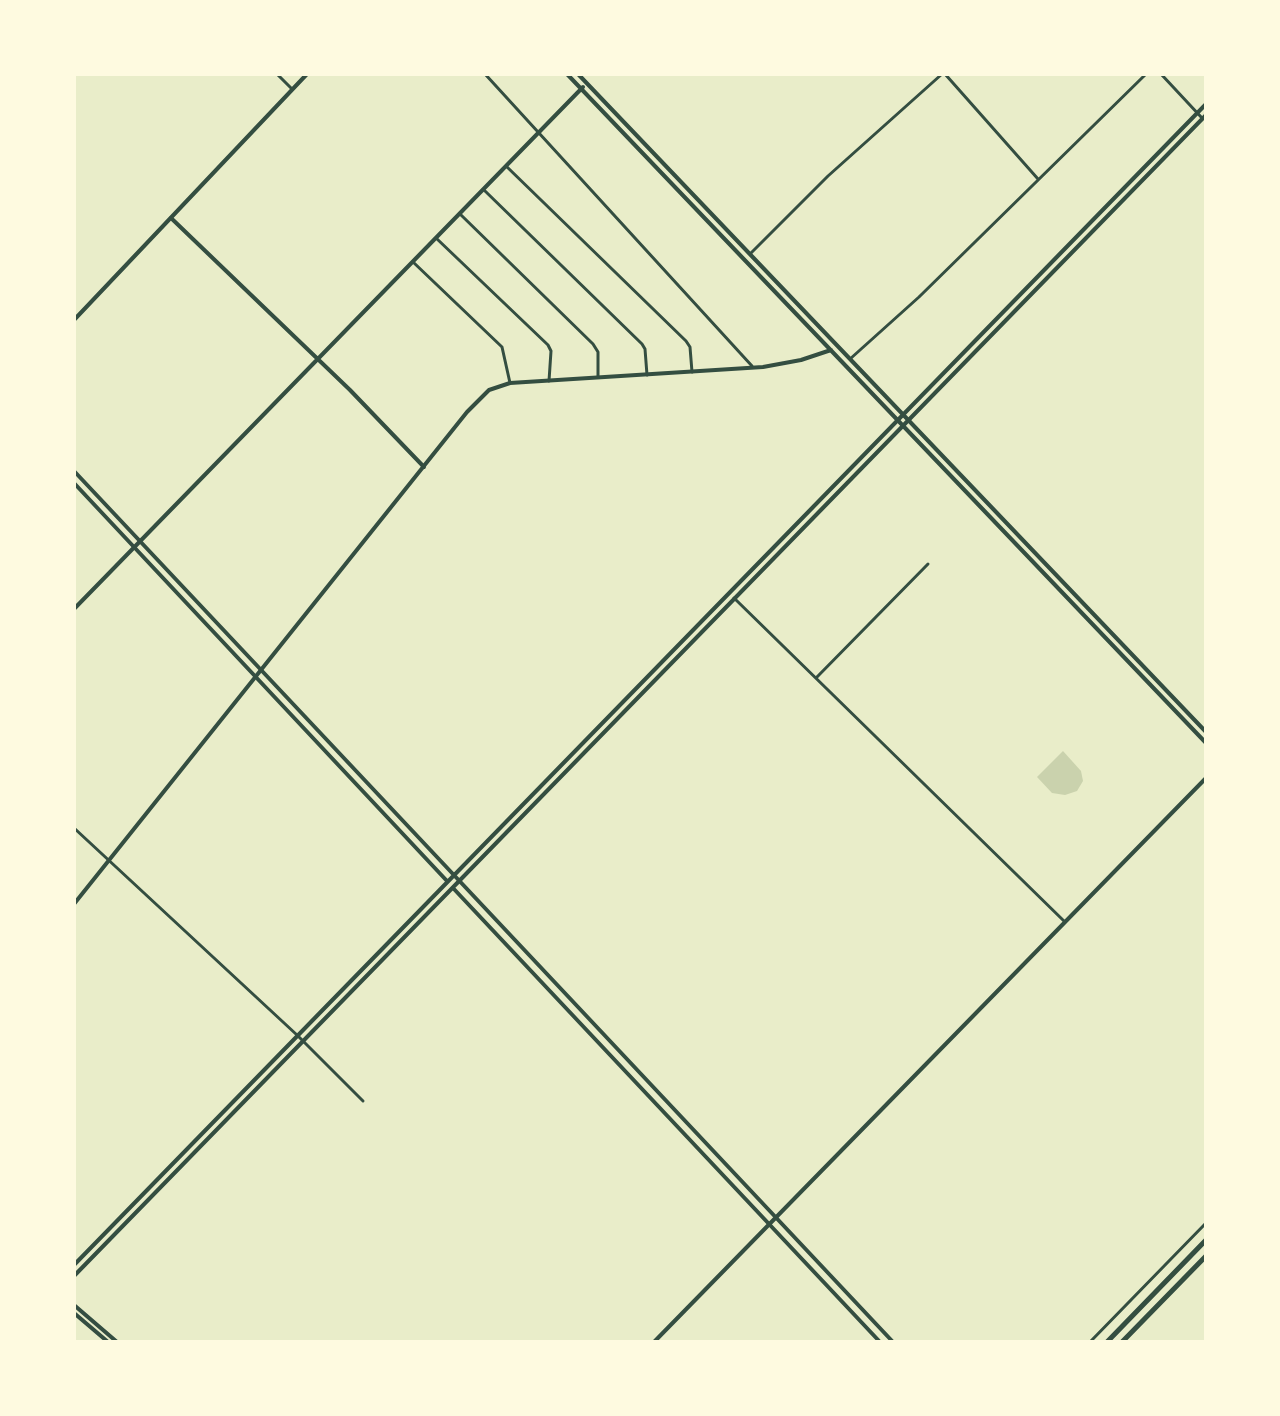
<!DOCTYPE html>
<html>
<head>
<meta charset="utf-8">
<style>
	body { margin:0 }
	#map { position:relative; width:1280px; height:1416px; overflow:hidden; background:#e9edc9; font-family:Poppins,sans-serif }
	canvas { display:block }
	.frame { position:absolute; inset:0; border:76px solid #fefae0; pointer-events:none }
</style>
</head>
<body>
<div id="map">
<canvas width="1280" height="1416"></canvas>
<div class="frame"></div>
</div>
<script>
const g = document.querySelector('canvas').getContext('2d');
g.lineJoin = 'round';
function fillPath(path, color) { g.fillStyle = color; g.fill(path, 'evenodd'); }
const shape = rows => new Path2D(rows.map(r => 'M' + r).join(''));
function strokePath(path, color, width, dash) { g.strokeStyle = color; g.lineWidth = width; g.lineCap = dash ? 'butt' : 'round'; g.setLineDash(dash || []); g.stroke(path); }
fillPath(shape([
	[1063,751,1081,771,1083,781,1077,791,1065,795,1052,793,1037,777]
]), '#cad2ad');
strokePath(shape([
	[277,74,291,88],
	[485,74,752,366],
	[945,74,1038,179],
	[1161,74,1202,118],
	[506,166,686,341,690,347,692,372],
	[484,190,642,344,645,349,647,375],
	[460,214,593,344,598,352,598,376],
	[436,238,548,345,551,351,549,381],
	[750,254,828,176,942,74],
	[413,262,502,347,510,383],
	[850,359,919,297,1146,74],
	[734,598,1065,922],
	[816,678,928,564],
	[74,828,297,1035,363,1101],
	[1090,1342,1206,1223]
]), '#344e41', 3);
strokePath(shape([
	[567,74,1206,743],
	[578,74,1206,732],
	[171,218,350,390,424,467],
	[74,609,583,87],
	[74,904,467,412,489,390,510,383,763,367,801,360,831,350],
	[74,1305,117,1342],
	[74,1313,108,1342],
	[654,1342,1206,778]
]), '#344e41', 4);
strokePath(shape([
	[74,320,307,74],
	[74,471,893,1342],
	[74,483,447,881],
	[453,888,880,1342],
	[74,1265,1206,104],
	[74,1276,1206,115]
]), '#344e41', 4);
strokePath(shape([
	[1107,1342,1206,1240],
	[1122,1342,1206,1256]
]), '#344e41', 5);
</script>
</body>
</html>
